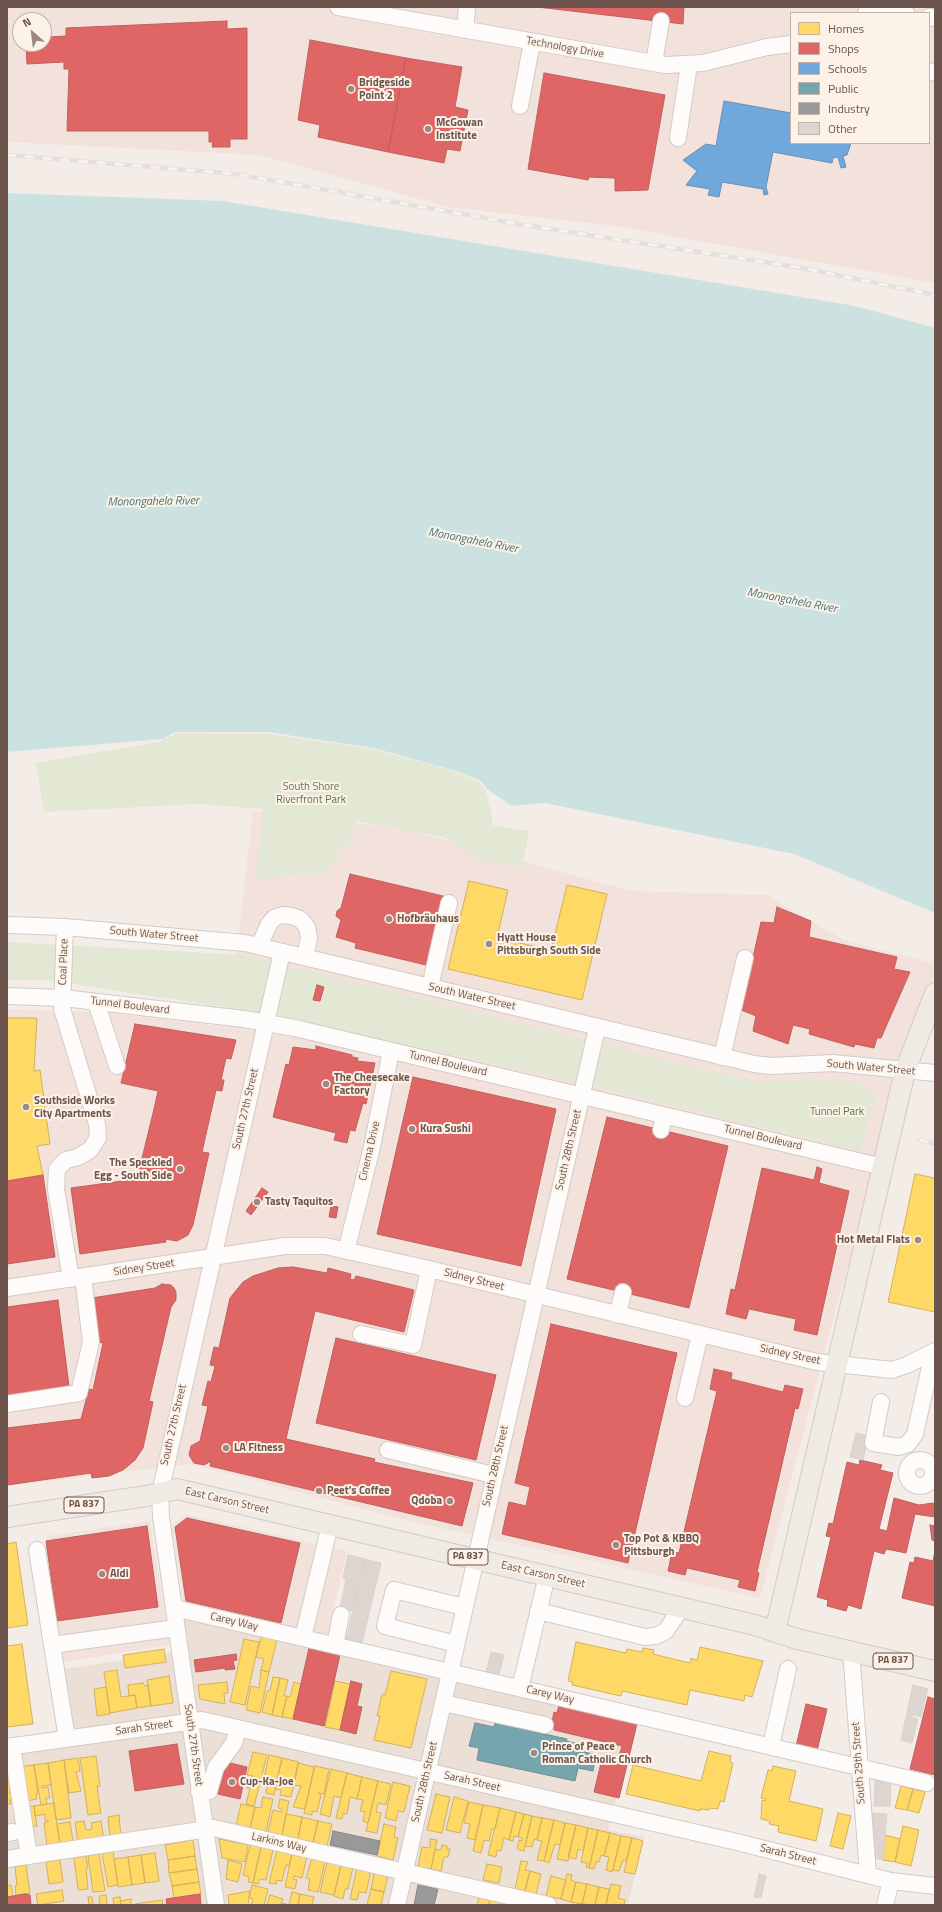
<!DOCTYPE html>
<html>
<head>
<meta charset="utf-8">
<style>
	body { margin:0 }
	#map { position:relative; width:942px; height:1912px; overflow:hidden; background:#f4ede7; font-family:"Titillium Web",sans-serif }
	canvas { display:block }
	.frame { position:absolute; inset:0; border:8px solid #6d544c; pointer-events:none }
	.legend { position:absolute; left:790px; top:12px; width:140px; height:132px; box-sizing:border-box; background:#fcf2e7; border:1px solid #c3b3a9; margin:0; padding:5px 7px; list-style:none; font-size:12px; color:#6d544c }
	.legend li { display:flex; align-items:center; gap:8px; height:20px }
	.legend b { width:20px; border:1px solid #c3b3a9 }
	.north { position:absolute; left:12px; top:12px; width:40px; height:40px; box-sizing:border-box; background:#fcf2e7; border:1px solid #c3b3a9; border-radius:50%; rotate:332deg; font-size:11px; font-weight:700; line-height:16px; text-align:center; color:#6d544c }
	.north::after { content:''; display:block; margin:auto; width:14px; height:18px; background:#9c8a82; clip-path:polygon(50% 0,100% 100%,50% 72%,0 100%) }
</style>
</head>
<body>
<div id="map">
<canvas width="942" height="1912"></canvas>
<div class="frame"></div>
<ul class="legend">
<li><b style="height:11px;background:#ffd966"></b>Homes</li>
<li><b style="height:11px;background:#e06666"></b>Shops</li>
<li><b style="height:11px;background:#6fa8dc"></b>Schools</li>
<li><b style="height:11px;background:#76a5af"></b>Public</li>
<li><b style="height:11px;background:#999"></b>Industry</li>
<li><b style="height:11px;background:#dfd5d0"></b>Other</li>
</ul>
<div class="north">N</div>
</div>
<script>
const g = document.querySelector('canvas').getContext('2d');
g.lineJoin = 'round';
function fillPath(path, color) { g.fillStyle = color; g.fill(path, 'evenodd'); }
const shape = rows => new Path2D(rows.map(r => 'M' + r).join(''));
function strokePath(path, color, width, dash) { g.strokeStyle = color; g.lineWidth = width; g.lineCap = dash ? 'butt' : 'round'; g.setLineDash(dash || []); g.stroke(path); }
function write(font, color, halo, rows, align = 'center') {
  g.font = font + ' "Titillium Web",sans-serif'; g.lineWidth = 4; g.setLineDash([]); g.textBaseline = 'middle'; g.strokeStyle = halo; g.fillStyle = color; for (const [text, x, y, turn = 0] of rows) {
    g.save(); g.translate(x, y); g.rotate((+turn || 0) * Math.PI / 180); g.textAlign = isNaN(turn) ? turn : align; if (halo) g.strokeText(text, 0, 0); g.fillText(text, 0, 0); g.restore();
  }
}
fillPath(shape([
	[184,1616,637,1720,608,1830,644,1837,628,1905,7,1905,7,1739,74,1728,65,1669,189,1650]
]), '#ecdfd5');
fillPath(shape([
	[7,7,935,7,935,283,615,226,448,207,260,155,7,142],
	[791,13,929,13,929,143,791,143],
	[20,20,44,20,44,44,20,44],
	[253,811,405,829,631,891,766,895,844,940,935,964,935,974,915,1047,905,1071,839,1297,760,1598,418,1523,190,1464,7,1486,7,1009,101,1012,228,1027],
	[186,1514,347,1551,327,1637,184,1604,172,1525],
	[150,1521,170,1645,64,1662,60,1654,46,1541,47,1536]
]), '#f3e1db');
fillPath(shape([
	[178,733,269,734,372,749,451,770,479,782,485,789,492,814,492,825,529,831,522,868,478,860,444,837,355,821,352,841,340,850,325,873,257,879,262,809,199,804,44,812,36,763,158,742],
	[7,942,243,955,710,1071,757,1081,839,1080,866,1086,876,1098,861,1151,564,1079,255,1012,47,980,7,980]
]), '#e2e8d3');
fillPath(shape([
	[7,193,223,201,855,306,935,328,935,913,794,854,545,803,512,806,487,789,481,781,453,770,373,748,267,732,174,732,164,739,7,752]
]), '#cbe2e1');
const homes = shape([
	[469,881,508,890,497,938,551,950,567,885,607,894,582,1000,448,969,469,881],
	[7,1018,37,1018,34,1071,40,1070,50,1144,37,1146,43,1175,7,1181,7,1018],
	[915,1174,935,1178,935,1312,888,1302,915,1174],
	[16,1542,28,1625,7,1628,7,1544,16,1542],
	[261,1636,277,1640,269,1672,261,1670,264,1659,256,1657,261,1636],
	[244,1639,259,1642,245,1705,230,1702,244,1639],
	[576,1642,626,1653,627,1649,642,1652,643,1648,654,1650,653,1654,690,1663,691,1658,697,1660,700,1647,763,1661,752,1697,745,1695,744,1701,690,1690,687,1705,622,1691,621,1696,572,1685,573,1682,568,1681,576,1642],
	[22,1644,33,1724,7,1727,7,1646,22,1644],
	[164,1649,166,1662,125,1668,123,1655,164,1649],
	[117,1670,121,1697,135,1695,137,1708,110,1713,104,1672,117,1670],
	[261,1670,269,1672,260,1713,246,1710,251,1686,259,1688,261,1670],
	[391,1671,427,1679,411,1748,374,1740,380,1716,377,1716,382,1694,385,1695,391,1671],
	[169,1676,173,1703,151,1706,147,1680,169,1676],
	[273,1677,280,1678,272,1715,262,1712,267,1691,270,1691,273,1677],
	[280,1678,288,1680,284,1696,287,1696,282,1717,272,1715,280,1678],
	[335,1681,350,1684,340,1730,325,1727,335,1681],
	[227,1682,228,1693,224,1693,225,1704,200,1699,198,1685,227,1682],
	[294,1682,301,1684,293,1719,282,1717,287,1696,290,1697,294,1682],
	[143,1683,145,1686,148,1685,151,1706,137,1708,135,1695,129,1696,128,1685,143,1683],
	[106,1687,110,1714,97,1716,94,1689,106,1687],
	[709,1751,731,1756,730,1762,733,1763,724,1802,720,1801,718,1809,709,1808,709,1810,700,1809,700,1811,626,1794,633,1765,701,1781,709,1751],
	[253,1752,267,1755,254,1806,246,1804,250,1788,247,1788,250,1778,253,1779,253,1776,247,1775,253,1752],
	[269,1755,282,1758,274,1795,266,1793,268,1781,271,1782,271,1780,264,1778,269,1755],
	[96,1756,100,1786,97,1786,101,1813,88,1815,80,1758,96,1756],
	[78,1758,80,1771,76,1772,81,1791,69,1793,64,1760,78,1758],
	[282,1758,299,1762,291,1797,280,1795,281,1790,275,1789,282,1758],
	[64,1760,71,1818,56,1820,48,1763,64,1760],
	[48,1763,51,1785,42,1786,42,1788,48,1787,50,1798,46,1798,47,1804,41,1805,34,1765,48,1763],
	[298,1763,314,1767,305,1809,293,1807,301,1786,293,1785,298,1763],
	[34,1765,38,1793,36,1794,37,1799,26,1801,18,1767,34,1765],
	[315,1766,329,1769,324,1794,318,1793,321,1795,317,1812,312,1811,312,1815,304,1813,315,1766],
	[773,1766,796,1771,789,1801,823,1809,816,1841,778,1832,779,1826,769,1824,770,1821,761,1819,762,1800,765,1801,766,1799,761,1798,768,1770,772,1771,773,1766],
	[12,1767,15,1790,10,1790,10,1794,12,1793,13,1799,10,1800,11,1804,7,1804,7,1768,12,1767],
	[331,1769,347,1773,341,1798,334,1796,330,1817,320,1814,331,1769],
	[347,1773,362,1777,357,1799,350,1797,347,1814,343,1813,342,1819,336,1818,347,1773],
	[362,1777,378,1781,368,1823,363,1821,365,1812,360,1811,363,1800,357,1799,362,1777],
	[378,1781,391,1784,386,1805,378,1803,376,1812,381,1813,377,1833,366,1831,378,1781],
	[393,1782,410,1786,404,1812,398,1811,396,1821,385,1818,393,1782],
	[901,1786,913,1789,907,1810,895,1808,901,1786],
	[913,1789,925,1792,919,1813,907,1810,913,1789],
	[436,1794,450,1797,442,1833,427,1830,436,1794],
	[263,1797,273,1799,266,1832,250,1829,255,1807,261,1808,263,1797],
	[454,1797,468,1801,460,1833,446,1830,454,1797],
	[280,1799,289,1801,282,1835,268,1832,273,1810,281,1812,282,1809,278,1808,280,1799],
	[469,1802,483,1805,475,1840,467,1838,470,1824,464,1823,469,1802],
	[54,1803,60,1845,47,1846,44,1823,48,1822,48,1820,45,1821,45,1814,35,1816,34,1806,54,1803],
	[241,1804,255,1807,250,1829,236,1826,241,1804],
	[483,1805,500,1808,495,1829,492,1829,489,1841,484,1840,481,1853,473,1851,483,1805],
	[34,1806,37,1826,27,1827,24,1807,34,1806],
	[500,1808,516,1812,509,1840,504,1838,501,1851,497,1850,496,1857,488,1855,500,1808],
	[516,1812,524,1814,518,1837,514,1836,513,1841,509,1840,516,1812],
	[838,1813,851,1816,843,1849,830,1846,838,1813],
	[286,1814,302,1817,298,1839,282,1835,286,1814],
	[524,1814,532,1816,524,1851,517,1849,519,1840,522,1841,522,1838,518,1837,524,1814],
	[119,1815,121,1837,110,1838,108,1817,119,1815],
	[532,1816,542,1818,537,1840,534,1839,532,1847,525,1846,532,1816],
	[302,1817,318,1821,313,1842,298,1839,302,1817],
	[542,1818,554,1820,544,1861,537,1860,542,1841,537,1840,542,1818],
	[554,1820,565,1823,560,1845,555,1844,549,1863,544,1861,554,1820],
	[84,1821,86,1830,92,1829,91,1823,101,1821,104,1840,78,1843,75,1822,84,1821],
	[318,1821,332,1824,327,1846,313,1842,318,1821],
	[70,1822,73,1841,60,1843,57,1824,70,1822],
	[565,1823,576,1825,568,1861,557,1859,565,1823],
	[384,1824,396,1827,394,1837,398,1838,393,1860,377,1856,384,1824],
	[576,1825,588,1828,583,1851,578,1849,576,1859,568,1857,576,1825],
	[903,1826,919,1830,911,1866,895,1862,903,1826],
	[588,1828,598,1830,589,1868,586,1867,587,1863,581,1862,588,1828],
	[598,1830,610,1833,604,1856,601,1855,599,1862,596,1862,594,1869,589,1868,598,1830],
	[610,1833,621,1836,612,1872,606,1870,609,1857,604,1856,610,1833],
	[885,1835,900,1839,895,1862,883,1860,885,1835],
	[621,1836,632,1838,626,1861,623,1860,619,1871,613,1870,621,1836],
	[632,1838,643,1841,635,1874,624,1872,632,1838],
	[219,1839,248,1845,245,1862,222,1858,219,1839],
	[430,1839,437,1840,431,1869,418,1867,422,1847,430,1848,430,1839],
	[193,1840,195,1856,168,1860,165,1845,193,1840],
	[250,1845,261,1847,253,1883,248,1882,249,1877,243,1875,250,1845],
	[442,1845,447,1846,447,1849,450,1849,448,1857,444,1857,441,1871,431,1869,435,1849,441,1850,442,1845],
	[261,1847,273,1850,266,1880,260,1879,258,1884,253,1883,261,1847],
	[277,1850,292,1854,289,1866,286,1865,282,1881,277,1880,276,1884,269,1883,277,1850],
	[113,1851,118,1885,108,1887,102,1853,113,1851],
	[155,1853,159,1881,145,1883,141,1855,155,1853],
	[292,1853,307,1856,302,1878,294,1876,293,1879,297,1880,295,1889,285,1887,292,1853],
	[99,1854,105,1891,93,1892,88,1856,99,1854],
	[141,1855,145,1883,132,1885,128,1857,141,1855],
	[86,1856,88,1868,86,1868,88,1889,78,1890,74,1858,86,1856],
	[195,1856,197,1869,169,1873,168,1860,195,1856],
	[128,1857,132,1885,118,1887,114,1859,128,1857],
	[312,1857,325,1861,318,1892,308,1890,310,1879,306,1878,312,1857],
	[60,1860,63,1882,49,1884,46,1862,60,1860],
	[228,1860,242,1864,238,1882,226,1879,228,1860],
	[521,1861,528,1862,525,1870,530,1871,525,1891,515,1889,521,1861],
	[327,1862,341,1865,334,1895,320,1892,327,1862],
	[487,1864,502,1867,499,1883,483,1880,487,1864],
	[26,1865,30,1893,16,1895,15,1886,17,1885,15,1867,26,1865],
	[341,1865,353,1867,348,1889,345,1889,343,1899,334,1896,341,1865],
	[357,1868,371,1871,366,1893,359,1892,357,1900,350,1899,357,1868],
	[197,1869,199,1882,172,1886,169,1873,197,1869],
	[530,1871,541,1874,536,1894,525,1891,530,1871],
	[374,1873,388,1876,384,1892,371,1889,374,1873],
	[567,1874,572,1875,571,1880,576,1882,571,1902,561,1899,567,1874],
	[551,1876,566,1880,561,1899,546,1896,551,1876],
	[199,1882,201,1894,174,1898,172,1886,199,1882],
	[576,1882,587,1884,582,1904,571,1902,576,1882],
	[587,1884,599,1887,595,1905,582,1904,587,1884],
	[611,1884,621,1886,618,1898,625,1900,624,1905,606,1905,611,1884],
	[7,1885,11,1885,13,1896,7,1897,7,1885],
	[252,1885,268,1889,264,1905,251,1905,253,1899,249,1898,252,1885],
	[599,1887,609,1889,606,1905,595,1905,599,1887],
	[371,1889,384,1892,381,1905,367,1905,371,1889],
	[62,1890,64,1901,38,1905,36,1894,62,1890],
	[250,1891,248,1905,229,1905,228,1895,250,1891],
	[292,1892,300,1894,298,1905,283,1905,283,1903,289,1905,292,1892],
	[300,1894,314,1897,312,1905,298,1905,300,1894],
	[106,1895,107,1905,100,1905,99,1896,106,1895],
	[270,1895,283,1899,281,1905,267,1905,270,1895],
	[88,1897,92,1897,93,1905,85,1905,89,1904,88,1897],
	[120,1897,121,1905,114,1905,113,1898,120,1897],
	[479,1897,490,1899,489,1905,477,1905,479,1897],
	[131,1899,131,1905,121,1905,120,1901,131,1899],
	[490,1899,501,1902,500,1905,489,1905,490,1899],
	[162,1900,163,1905,135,1905,135,1904,162,1900]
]);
fillPath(homes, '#ffd966');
strokePath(homes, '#d3b15e', 1);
const shops = shape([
	[537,7,684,7,683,24,537,7],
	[227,21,227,29,247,28,247,139,230,139,230,147,212,147,213,142,209,142,209,131,67,131,69,69,64,69,64,62,27,64,26,44,44,44,44,41,47,41,47,37,66,36,66,28,227,21],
	[310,40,406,58,388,152,318,137,320,125,298,120,310,40],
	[406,58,462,67,455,107,468,110,460,151,447,149,444,163,388,152,406,58],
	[544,73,665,95,648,190,615,191,615,178,589,177,588,180,528,169,544,73],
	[350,874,443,896,426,965,355,948,356,943,336,937,341,920,336,916,337,911,341,908,350,874],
	[777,907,811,921,809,937,897,957,894,969,910,972,881,1038,877,1038,874,1048,855,1044,854,1047,809,1034,810,1029,793,1025,788,1044,753,1031,756,1016,741,1010,761,922,774,923,777,907],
	[317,985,324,987,320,1001,313,1000,317,985],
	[135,1024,236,1040,231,1059,226,1058,221,1080,224,1080,222,1091,216,1090,202,1152,209,1153,193,1225,188,1235,177,1241,165,1239,166,1242,80,1254,71,1188,137,1179,154,1109,158,1091,121,1083,135,1024],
	[316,1046,352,1055,352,1057,358,1058,357,1061,375,1063,366,1104,363,1103,355,1131,350,1130,347,1143,334,1140,336,1133,273,1117,286,1064,289,1065,293,1047,316,1050,316,1046],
	[413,1077,556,1109,521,1266,377,1234,413,1077],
	[607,1117,728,1146,689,1308,567,1279,607,1117],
	[817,1167,822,1169,819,1183,849,1191,817,1335,794,1330,796,1319,749,1309,746,1319,726,1314,731,1289,735,1290,762,1168,814,1180,817,1167],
	[43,1175,55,1257,7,1264,7,1181,43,1175],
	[262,1188,268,1192,251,1215,246,1211,262,1188],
	[331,1206,338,1207,336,1218,329,1217,331,1206],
	[293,1267,327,1273,328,1268,351,1274,350,1279,354,1280,356,1276,414,1290,404,1332,315,1311,286,1439,375,1459,374,1462,473,1483,462,1526,210,1466,211,1461,204,1465,194,1463,189,1455,191,1446,200,1441,208,1406,202,1405,208,1381,211,1382,215,1366,210,1365,214,1347,219,1348,230,1298,243,1282,253,1276,278,1268,293,1267],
	[162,1284,171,1285,174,1288,176,1292,176,1300,171,1307,149,1401,153,1402,143,1448,135,1460,123,1470,109,1476,92,1478,91,1473,7,1485,7,1428,81,1419,89,1389,93,1390,103,1343,98,1342,92,1298,155,1288,162,1284],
	[58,1300,69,1386,7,1398,7,1307,58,1300],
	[551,1324,677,1353,628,1563,502,1534,509,1502,526,1506,530,1487,515,1483,551,1324],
	[336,1338,496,1375,476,1460,316,1423,336,1338],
	[714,1369,732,1373,731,1379,783,1392,785,1385,803,1389,798,1409,795,1408,757,1572,759,1573,755,1591,738,1587,740,1580,687,1568,685,1575,668,1571,672,1552,679,1553,717,1391,710,1389,714,1369],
	[860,1460,882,1465,880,1470,893,1473,879,1529,887,1531,894,1498,919,1505,933,1503,935,1506,935,1517,915,1514,906,1553,886,1549,884,1554,874,1551,861,1609,848,1605,846,1611,827,1606,828,1600,817,1597,831,1537,826,1536,829,1523,833,1524,847,1462,859,1465,860,1460],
	[187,1518,300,1543,281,1623,186,1601,175,1527,187,1518],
	[930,1525,935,1526,935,1541,932,1540,930,1525],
	[147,1526,158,1607,57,1621,46,1541,147,1526],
	[935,1551,935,1606,902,1598,910,1562,914,1563,915,1557,933,1561,935,1551],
	[309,1648,340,1655,324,1726,293,1719,309,1648],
	[236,1654,237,1660,233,1661,235,1669,225,1670,225,1668,196,1672,194,1660,236,1654],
	[351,1681,362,1684,357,1706,362,1707,356,1734,340,1730,351,1681],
	[928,1697,935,1699,935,1775,910,1769,928,1697],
	[806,1704,827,1709,817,1751,796,1746,806,1704],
	[559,1705,637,1724,619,1798,594,1792,602,1759,621,1764,622,1761,618,1760,622,1746,554,1730,555,1723,552,1722,554,1712,557,1713,559,1705],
	[177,1744,184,1784,135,1791,129,1751,177,1744],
	[230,1763,247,1767,240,1799,218,1794,224,1771,230,1763],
	[25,1894,30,1895,31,1905,7,1905,7,1897,25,1894],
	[200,1894,201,1905,167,1905,166,1899,200,1894]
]);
fillPath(shops, '#e06666');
strokePath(shops, '#be615e', 1);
const schools = shape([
	[724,101,791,113,791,143,851,143,847,155,843,156,846,167,841,168,838,157,833,158,832,163,773,152,766,187,768,194,764,195,763,189,722,182,719,197,708,195,710,189,686,185,697,171,683,160,706,144,716,146,724,101]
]);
fillPath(schools, '#6fa8dc');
strokePath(schools, '#6e8fb1', 1);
const public = shape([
	[475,1723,494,1727,495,1723,567,1739,566,1741,583,1745,581,1751,596,1755,593,1771,578,1768,575,1781,477,1760,479,1748,469,1746,475,1723]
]);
fillPath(public, '#76a5af');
strokePath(public, '#738d91', 1);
const industry = shape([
	[333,1831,380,1841,377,1855,330,1845,333,1831],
	[418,1885,438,1889,434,1905,414,1905,418,1885]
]);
fillPath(industry, '#999');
strokePath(industry, '#8c8482', 1);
const building = shape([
	[856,1433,868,1436,863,1460,850,1457,856,1433],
	[348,1555,365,1559,353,1611,340,1608,346,1579,343,1578,348,1555],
	[365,1559,381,1563,362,1643,346,1640,365,1559],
	[491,1652,504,1655,499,1675,486,1672,491,1652],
	[913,1685,928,1689,921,1717,912,1715,911,1717,918,1719,912,1743,901,1740,913,1685],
	[875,1779,891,1780,890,1806,874,1806,875,1779],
	[870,1813,887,1814,883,1860,875,1858,872,1854,870,1813],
	[759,1874,766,1876,761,1898,754,1897,759,1874]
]);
fillPath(building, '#dfd5d0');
strokePath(building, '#dcd0ca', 1);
const minor = shape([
	[338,7,665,65,703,63,767,47,791,44],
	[866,13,868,10,879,8,906,13],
	[929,17,935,18],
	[465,30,467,7],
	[654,63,661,21],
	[929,71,935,73],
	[520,106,532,42],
	[678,138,689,64],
	[7,925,65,927,245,943,754,1064,771,1066,833,1063,935,1073],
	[65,927,62,1009,97,1124,98,1138,90,1150,78,1157,66,1160,57,1169,56,1189,71,1279],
	[259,946,269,924,274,918,283,915,292,916,300,919,307,927,309,938,305,957],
	[430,987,449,903],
	[7,996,63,998,244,1019,295,1028,883,1167],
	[96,1002,117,1066],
	[722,1057,745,958],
	[661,1130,664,1115],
	[346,1251,372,1147,391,1051],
	[7,1288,285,1246,325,1246,429,1269,817,1362,892,1370,907,1365,935,1351],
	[618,1315,623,1292],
	[361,1334,413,1345,429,1269],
	[685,1398,700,1335],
	[881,1402,873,1443,899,1447,908,1444,915,1434,930,1367,926,1356],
	[7,1404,79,1393,91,1342,83,1277],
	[388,1450,493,1475],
	'907 1473a13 13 0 1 1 26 0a13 13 0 1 1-26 0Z',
	[37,1550,67,1739],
	[174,1608,927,1783],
	[538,1611,645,1637,656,1636,666,1631,681,1608],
	[303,1638,330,1525],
	[456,1644,385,1626,394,1590,464,1607],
	[52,1645,176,1628],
	[335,1645,341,1615],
	[851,1651,868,1874],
	[520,1688,547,1576],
	[443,1703,545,1725],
	[12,1746,29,1856],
	[771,1746,788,1669],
	[7,1747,202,1720,737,1842,891,1881,935,1886],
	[199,1792,209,1791,216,1767,234,1743,238,1728],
	[7,1833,13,1832],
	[7,1859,214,1828,548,1905],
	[216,1905,161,1517,160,1493,282,952],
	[397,1905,597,1028],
	[885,1905,891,1881]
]);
const major = shape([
	[7,1517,146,1496,177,1489,755,1625,797,1639,935,1671],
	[775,1632,905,1071,935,993]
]);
strokePath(minor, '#d2cbc6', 18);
strokePath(major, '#d3c9c5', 22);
strokePath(minor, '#fdfcfb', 16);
strokePath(major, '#f0eae4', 20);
const rail = shape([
	[7,155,236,174,524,225,802,268,935,295],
	[919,1140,935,1144]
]);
strokePath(rail, '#e3e0e3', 4.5);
strokePath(rail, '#fcf2e7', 3, [9]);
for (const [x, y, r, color] of [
	[351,89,4,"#9c8a82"],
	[428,129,4,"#9c8a82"],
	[389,919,4,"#9c8a82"],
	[489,944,4,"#9c8a82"],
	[326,1084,4,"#9c8a82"],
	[26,1107,4,"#9c8a82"],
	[412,1129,4,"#9c8a82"],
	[180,1169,4,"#9c8a82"],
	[257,1202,4,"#9c8a82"],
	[918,1240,4,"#9c8a82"],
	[226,1448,4,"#9c8a82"],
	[319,1491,4,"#9c8a82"],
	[450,1501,4,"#9c8a82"],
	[616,1545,4,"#9c8a82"],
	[102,1574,4,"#9c8a82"],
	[534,1753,4,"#9c8a82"],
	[232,1782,4,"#9c8a82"]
]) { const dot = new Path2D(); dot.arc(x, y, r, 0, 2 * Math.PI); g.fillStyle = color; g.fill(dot); strokePath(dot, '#fcf2e7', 1.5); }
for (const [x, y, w] of [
	[84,1505,40],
	[468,1557,40],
	[893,1661,40]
]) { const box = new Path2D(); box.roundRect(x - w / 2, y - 8, w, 16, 3); g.fillStyle = '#fcf2e7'; g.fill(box); strokePath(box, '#6d544c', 1); }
write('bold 10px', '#6d544c', null, [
	["PA 837",84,1505],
	["PA 837",468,1557],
	["PA 837",893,1661]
]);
write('11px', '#6d544c', '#fcf2e7', [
	["Technology Drive",565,48,10],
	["South Water Street",154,935,5],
	["Coal Place",64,962,-88],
	["South Water Street",472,997,13],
	["Tunnel Boulevard",130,1006,7],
	["Tunnel Boulevard",448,1064,13],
	["South Water Street",871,1068,5],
	["South 27th Street",246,1109,-77],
	["Tunnel Boulevard",763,1138,13],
	["South 28th Street",569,1150,-77],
	["Cinema Drive",370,1151,-77],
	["Sidney Street",144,1268,-9],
	["Sidney Street",474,1280,14],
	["Sidney Street",790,1355,12],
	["South 27th Street",174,1425,-77],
	["South 28th Street",496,1466,-77],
	["East Carson Street",227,1501,13],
	["East Carson Street",543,1575,13],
	["Carey Way",234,1622,13],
	["Carey Way",550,1695,13],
	["Sarah Street",144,1728,-8],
	["South 27th Street",193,1745,82],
	["South 29th Street",859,1763,-94],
	["South 28th Street",425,1782,-77],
	["Sarah Street",472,1782,13],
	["Larkins Way",279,1843,13],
	["Sarah Street",788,1855,14]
]);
write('bold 11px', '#6d544c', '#fcf2e7', [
	["Bridgeside",359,83],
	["Point 2",359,96],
	["McGowan",436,123],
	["Institute",436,136],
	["Hofbräuhaus",397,919],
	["Hyatt House",497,938],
	["Pittsburgh South Side",497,951],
	["The Cheesecake",334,1078],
	["Factory",334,1091],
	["Southside Works",34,1101],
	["City Apartments",34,1114],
	["Kura Sushi",420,1129],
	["The Speckled",172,1163,"right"],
	["Egg - South Side",172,1176,"right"],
	["Tasty Taquitos",265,1202],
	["Hot Metal Flats",910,1240,"right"],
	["LA Fitness",234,1448],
	["Peet's Coffee",327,1491],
	["Qdoba",442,1501,"right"],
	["Top Pot & KBBQ",624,1539],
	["Pittsburgh",624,1552],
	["Aldi",110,1574],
	["Prince of Peace",542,1747],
	["Roman Catholic Church",542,1760],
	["Cup-Ka-Joe",240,1782]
], 'left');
write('11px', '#5b7749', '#fcf2e7', [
	["South Shore",311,787],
	["Riverfront Park",311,800],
	["Tunnel Park",837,1112]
]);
write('italic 12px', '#467477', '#fcf2e7', [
	["Monongahela River",153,502,-1],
	["Monongahela River",473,541,11],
	["Monongahela River",792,601,11]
]);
</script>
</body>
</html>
